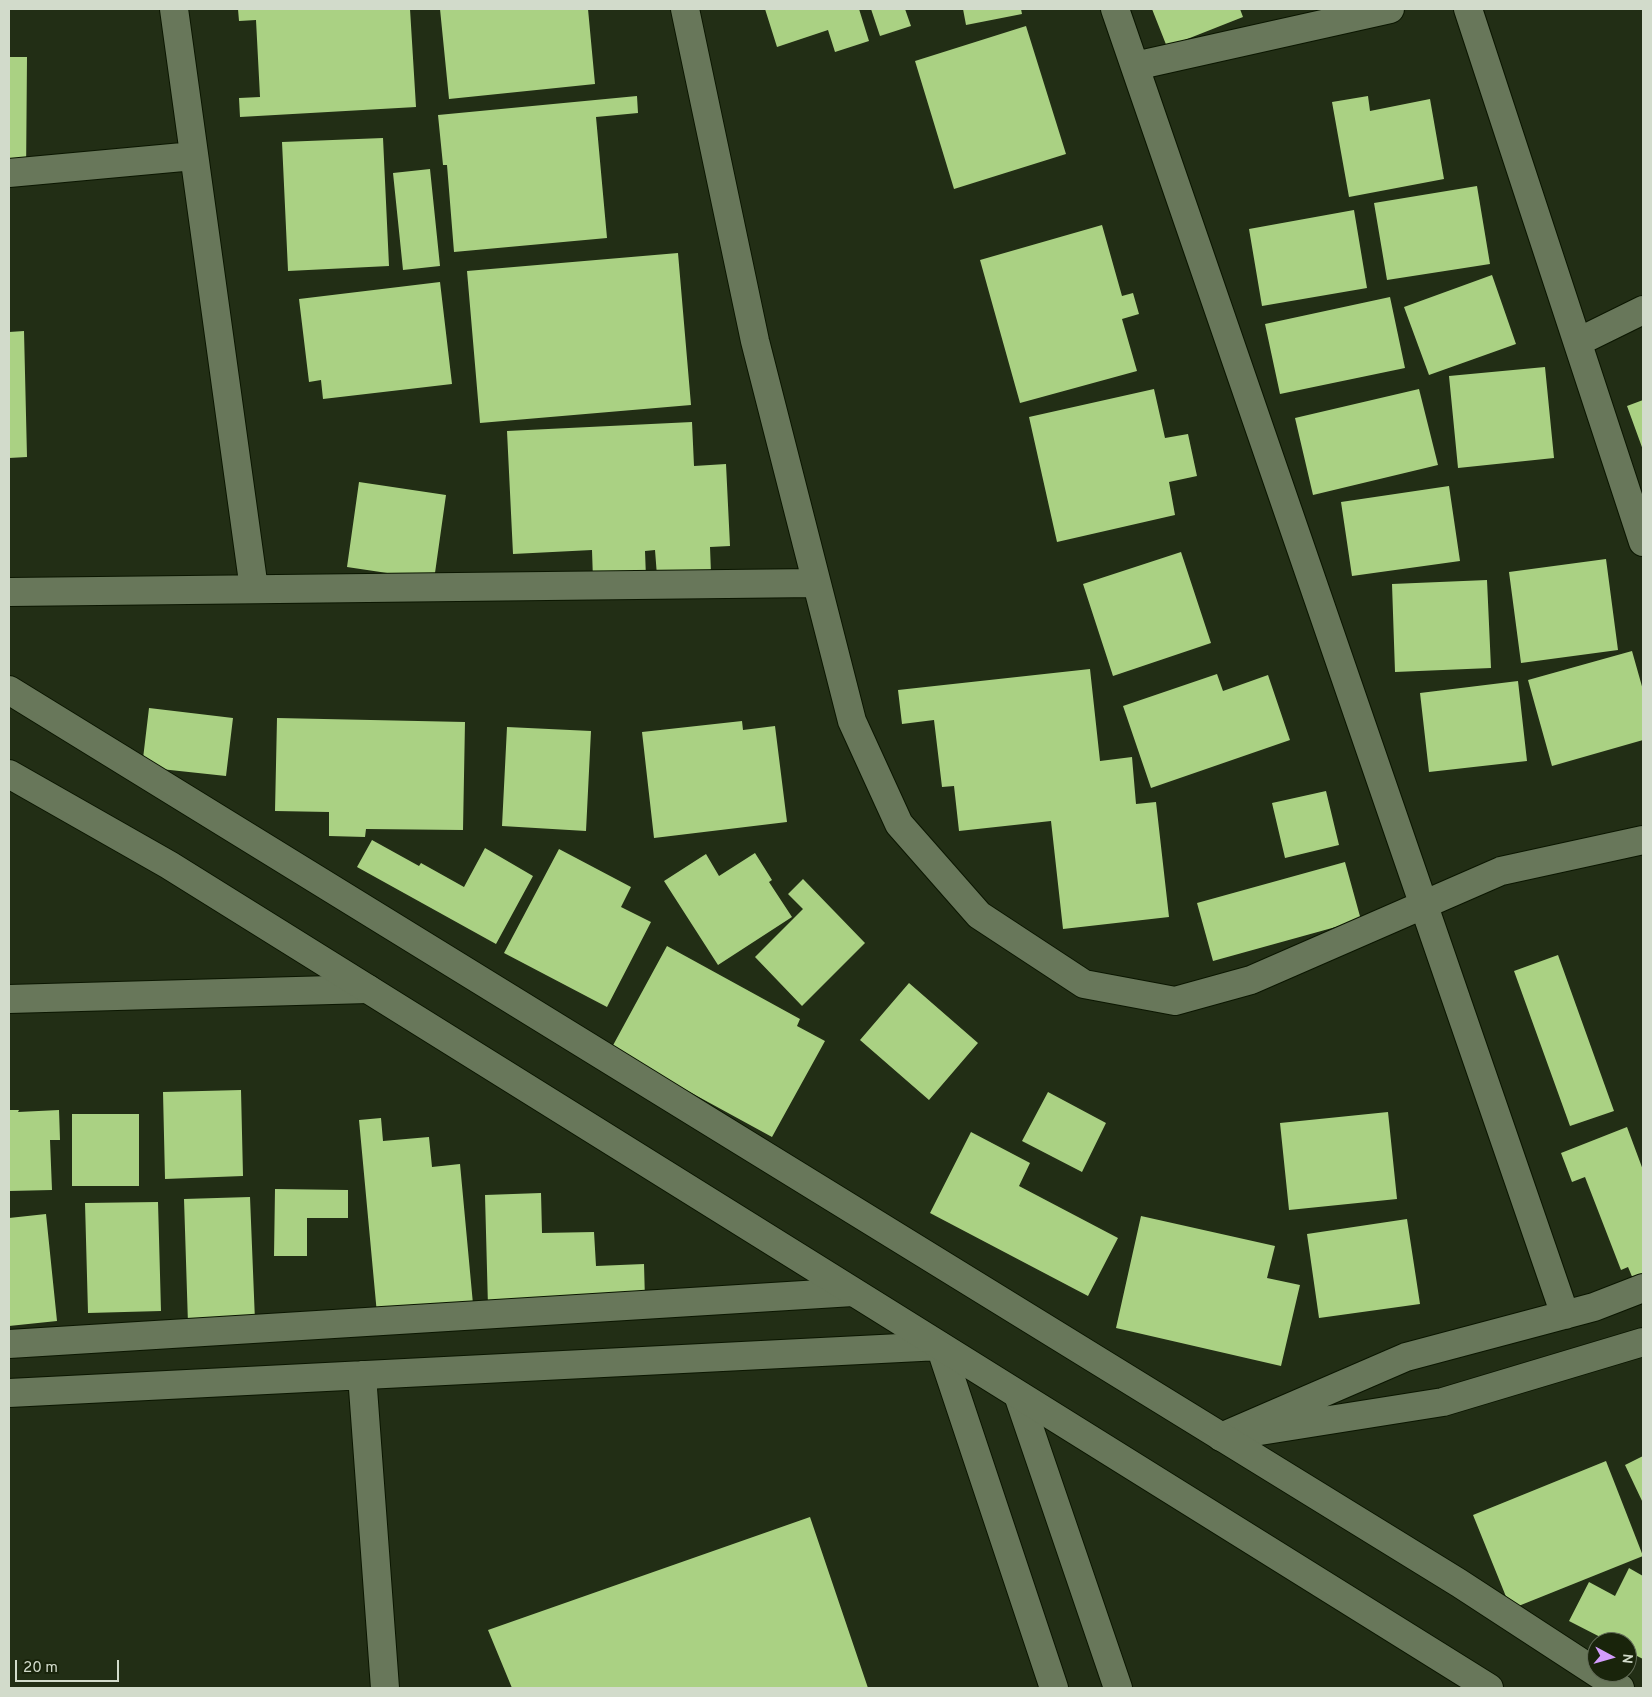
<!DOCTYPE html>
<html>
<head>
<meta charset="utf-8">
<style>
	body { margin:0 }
	#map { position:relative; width:1652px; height:1697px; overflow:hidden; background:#222e15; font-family:Overpass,sans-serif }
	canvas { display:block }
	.frame { position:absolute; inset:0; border:10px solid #d2dbcb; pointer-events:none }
	.north { position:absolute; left:1587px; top:1632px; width:50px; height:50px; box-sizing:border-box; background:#19240b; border:1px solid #636d58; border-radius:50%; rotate:96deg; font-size:14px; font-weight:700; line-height:20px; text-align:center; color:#d2dbcb }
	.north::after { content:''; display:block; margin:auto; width:18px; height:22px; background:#d39cfc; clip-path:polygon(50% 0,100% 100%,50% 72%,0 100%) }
	.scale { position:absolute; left:15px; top:1660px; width:104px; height:22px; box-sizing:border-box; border:2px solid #d2dbcb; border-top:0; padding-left:6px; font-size:15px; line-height:18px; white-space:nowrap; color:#d2dbcb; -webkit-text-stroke:4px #19240b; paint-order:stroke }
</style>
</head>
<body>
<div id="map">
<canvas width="1652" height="1697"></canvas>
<div class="frame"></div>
<div class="north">N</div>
<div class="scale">20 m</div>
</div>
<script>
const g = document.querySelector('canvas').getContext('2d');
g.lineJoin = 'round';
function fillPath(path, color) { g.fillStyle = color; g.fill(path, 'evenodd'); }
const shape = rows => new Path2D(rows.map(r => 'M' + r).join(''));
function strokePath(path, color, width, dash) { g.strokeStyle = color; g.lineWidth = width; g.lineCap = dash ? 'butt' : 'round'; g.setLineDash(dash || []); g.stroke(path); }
fillPath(shape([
	[238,9,410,9,416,107,240,117,239,98,260,97,256,20,239,21],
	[440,9,588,9,595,84,449,99],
	[765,9,859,9,869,41,835,52,828,30,777,47],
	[871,9,905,9,911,26,880,36],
	[963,9,1021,9,1022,14,966,25],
	[1152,9,1240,9,1243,17,1167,47],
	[1026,26,1066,154,954,189,915,61],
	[9,57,27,57,26,178,9,178],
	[637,96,638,113,596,117,607,238,454,252,447,165,443,165,438,115],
	[1368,96,1370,111,1430,99,1444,179,1349,197,1332,102],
	[383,138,389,266,288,271,282,142],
	[430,169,440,266,403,270,393,173],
	[1477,186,1490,264,1387,280,1374,203],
	[1354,210,1367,288,1262,306,1249,229],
	[1102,225,1122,296,1133,293,1139,314,1122,319,1137,371,1020,403,980,260],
	[678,253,691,405,480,423,467,271],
	[1492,275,1516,344,1429,375,1404,307],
	[440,282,452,384,323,399,321,380,309,382,299,299],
	[1390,297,1405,368,1280,394,1265,324],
	[24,331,27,457,9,458,9,332],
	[1545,367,1554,458,1458,468,1449,376],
	[1154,389,1165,438,1188,434,1197,476,1169,482,1175,515,1057,542,1029,417],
	[1419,389,1438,465,1313,495,1295,418],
	[1643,400,1643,450,1627,406],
	[692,422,694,466,726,464,730,546,710,547,711,573,657,576,655,550,645,551,646,578,593,580,592,550,513,554,507,431],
	[359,482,446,495,434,580,347,567],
	[1449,486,1460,561,1352,576,1341,502],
	[1181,552,1211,643,1113,676,1083,584],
	[1606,559,1618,650,1521,663,1509,572],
	[1487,580,1491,668,1395,672,1392,584],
	[1632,651,1643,690,1643,740,1552,766,1528,680],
	[1090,669,1100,761,1132,757,1136,804,1156,802,1169,917,1063,929,1051,821,959,831,954,786,942,787,934,720,902,724,898,690],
	[1217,674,1223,691,1268,675,1290,740,1151,788,1123,706],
	[1518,681,1527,761,1429,772,1420,693],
	[149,708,233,718,226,776,142,767],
	[277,718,465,722,463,830,366,829,365,837,329,836,329,812,275,811],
	[742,721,743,730,775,726,787,822,654,838,642,732],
	[507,727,591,731,586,831,502,826],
	[1326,791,1339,845,1285,858,1272,803],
	[372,840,419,866,421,863,464,887,485,848,533,876,496,944,357,867],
	[559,849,631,887,621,907,651,922,607,1007,504,953],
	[755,853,772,880,769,882,792,917,718,965,664,881,706,854,719,876],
	[1345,862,1361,920,1213,961,1197,903],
	[803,879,865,943,802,1006,755,957,803,909,788,894],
	[667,946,800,1019,797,1026,825,1041,772,1137,611,1049],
	[1558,955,1614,1111,1570,1126,1514,971],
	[909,983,978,1043,929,1100,860,1040],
	[241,1090,243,1176,165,1179,163,1092],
	[1048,1092,1106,1123,1082,1172,1022,1141],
	[9,1110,19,1110,18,1112,59,1110,60,1140,50,1140,52,1190,9,1191],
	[1388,1112,1397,1199,1289,1210,1280,1123],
	[72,1114,139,1114,139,1186,72,1186],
	[381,1118,383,1141,429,1137,432,1167,460,1164,473,1304,377,1314,359,1120],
	[1627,1127,1643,1170,1643,1283,1636,1286,1628,1267,1621,1270,1585,1177,1572,1182,1561,1153],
	[971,1132,1030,1163,1019,1186,1118,1238,1088,1296,930,1213],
	[275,1189,348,1190,348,1218,307,1218,307,1256,274,1256],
	[541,1193,542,1233,594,1232,596,1266,644,1264,645,1300,488,1307,485,1195],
	[250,1197,255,1321,188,1324,184,1199],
	[158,1202,161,1311,88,1313,85,1203],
	[46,1214,57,1321,9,1326,9,1218],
	[1141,1216,1275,1246,1267,1278,1300,1285,1281,1366,1116,1328],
	[1407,1219,1420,1304,1319,1318,1307,1234],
	[1643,1456,1643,1503,1625,1465],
	[1606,1461,1643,1556,1511,1609,1473,1515],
	[810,1517,868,1688,512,1688,488,1630],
	[1629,1568,1643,1576,1643,1659,1627,1651,1627,1642,1610,1642,1569,1621,1589,1582,1615,1596]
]), '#aad183');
const minor = shape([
	[174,9,254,589],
	[685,9,755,341,852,721,899,824,979,915,1084,984,1175,1001,1251,980,1501,871,1643,840],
	[1115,9,1565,1315],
	[1468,9,1643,542],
	[1135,66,1390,9],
	[9,173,194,156],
	[1578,342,1643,310],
	[9,592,816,583],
	[9,999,368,989],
	[9,1344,853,1292],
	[362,1375,385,1688],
	[9,1393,940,1346,1054,1688],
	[1018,1395,1118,1688],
	[1260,1431,1443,1402,1643,1342],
	[1221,1437,1406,1357,1594,1307,1643,1288]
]);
const tertiary = shape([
	[9,690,1459,1583,1620,1688],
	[9,774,169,865,1489,1688]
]);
strokePath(minor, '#0b1601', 30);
strokePath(tertiary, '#0b1601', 30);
strokePath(minor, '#68775a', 28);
strokePath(tertiary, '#68775a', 28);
</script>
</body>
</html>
